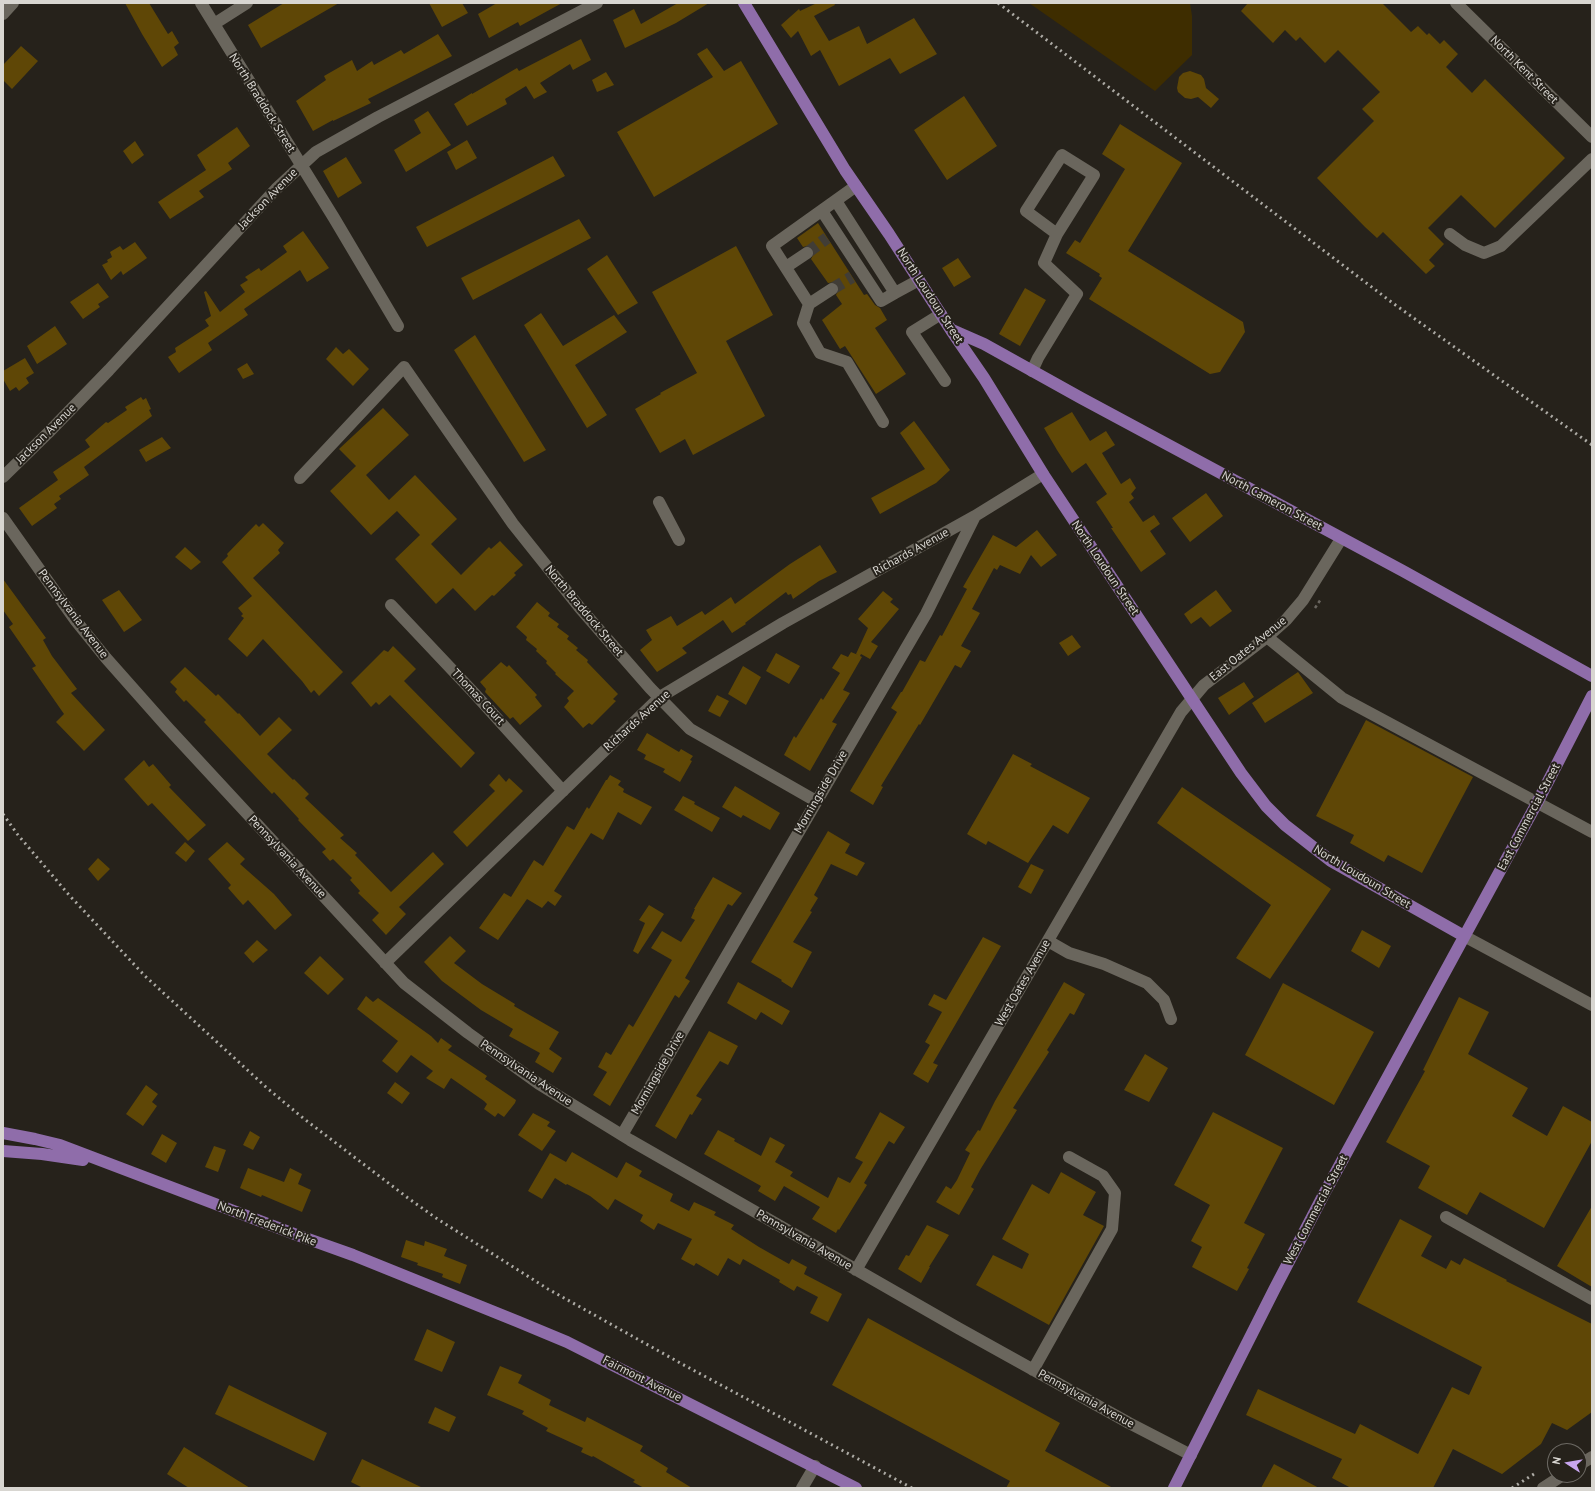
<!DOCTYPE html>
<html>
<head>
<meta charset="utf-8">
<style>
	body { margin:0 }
	#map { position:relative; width:1595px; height:1491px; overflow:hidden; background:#26221b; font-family:"PT Sans",sans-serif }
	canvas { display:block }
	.frame { position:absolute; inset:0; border:4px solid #d8d6d1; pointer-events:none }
	.north { position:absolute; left:1547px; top:1443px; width:40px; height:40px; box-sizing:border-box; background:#26221b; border:1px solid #6d6a64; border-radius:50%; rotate:282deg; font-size:11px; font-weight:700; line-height:16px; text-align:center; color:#d8d6d1 }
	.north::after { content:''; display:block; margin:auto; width:14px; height:18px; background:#c8a6ef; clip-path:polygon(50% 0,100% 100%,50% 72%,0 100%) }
</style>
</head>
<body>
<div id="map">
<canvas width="1595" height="1491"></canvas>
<div class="frame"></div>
<div class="north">N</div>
</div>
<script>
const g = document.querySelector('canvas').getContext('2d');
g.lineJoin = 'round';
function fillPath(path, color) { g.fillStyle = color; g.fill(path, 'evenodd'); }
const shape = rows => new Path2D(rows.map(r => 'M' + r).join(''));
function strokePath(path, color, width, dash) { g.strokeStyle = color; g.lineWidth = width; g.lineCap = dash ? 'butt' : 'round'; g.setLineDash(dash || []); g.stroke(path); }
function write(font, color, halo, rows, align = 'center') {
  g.font = font + ' "PT Sans",sans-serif'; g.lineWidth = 4; g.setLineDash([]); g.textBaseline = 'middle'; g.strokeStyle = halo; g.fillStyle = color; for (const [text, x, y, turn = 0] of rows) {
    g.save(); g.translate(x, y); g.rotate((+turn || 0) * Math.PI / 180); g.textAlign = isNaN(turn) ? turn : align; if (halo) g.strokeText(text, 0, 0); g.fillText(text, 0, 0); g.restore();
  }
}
fillPath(shape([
	[1029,3,1190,3,1192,16,1192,55,1155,91]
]), '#3e2d00');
fillPath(shape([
	[125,3,149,3,168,34,172,31,179,43,174,47,178,55,162,67,142,34],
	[284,3,339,3,261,48,248,25],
	[429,3,462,3,468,13,442,27],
	[497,3,562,3,520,26,518,22,489,38,478,14],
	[678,3,709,3,676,23,625,48,613,20,634,9,641,24],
	[817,3,834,3,835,5,814,16,829,41,859,26,867,44,914,18,937,54,900,74,890,58,839,86,820,50,811,56,798,31,791,38,781,25,799,9,800,11],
	[1248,3,1382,3,1411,32,1418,26,1427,35,1429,33,1440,44,1444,40,1458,54,1446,67,1472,93,1485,79,1565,158,1495,228,1461,195,1428,228,1444,244,1429,260,1435,266,1426,274,1383,232,1377,238,1365,227,1317,178,1374,121,1362,109,1380,92,1338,50,1325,63,1300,37,1296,41,1285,30,1273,43,1241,11],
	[438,34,452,56,368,99,371,103,333,121,333,120,313,131,296,101,326,80,324,76,352,60,357,71,372,61,374,65,401,50,404,54],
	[581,39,591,60,573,70,570,64,540,83,547,92,534,99,526,86,505,99,507,104,467,126,454,104,472,93,472,94,517,68,519,71],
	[21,46,38,61,12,89,3,80,3,65],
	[707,48,724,71,741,61,778,124,654,197,617,132,713,77,697,54],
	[1190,71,1201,75,1204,79,1206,88,1219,99,1211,108,1198,97,1191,99,1185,98,1178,92,1177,88,1179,77,1183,73],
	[606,72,614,85,597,92,592,80],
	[964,96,997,146,947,180,914,130],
	[428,111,451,145,406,172,394,150,421,133,414,120],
	[1120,124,1182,163,1128,251,1243,322,1245,332,1220,372,1210,374,1089,299,1102,278,1099,276,1100,274,1066,253,1075,240,1080,243,1125,169,1102,154],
	[237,127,250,146,228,163,232,169,199,191,204,197,170,219,158,202,206,170,197,155],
	[467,140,477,158,456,170,447,152],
	[135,141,144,155,132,164,123,151],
	[553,156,565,176,427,247,416,227],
	[346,157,362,183,338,198,323,171],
	[579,219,591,238,473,300,461,278],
	[818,223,864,295,867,294,875,305,880,308,887,320,875,328,906,374,876,394,845,346,840,349,822,320,842,304,836,295,839,288,835,282,828,283,811,259,814,253,813,249,807,246,803,247,797,238],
	[303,231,329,268,307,282,300,270,244,309,248,315,208,343,212,350,179,373,168,357,176,352,175,348,209,326,205,320,211,316,204,292,206,291,220,312,245,292,240,285,248,280,245,277,259,268,261,271,287,252,283,246],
	[135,242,147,258,123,275,121,271,111,280,102,265,108,262,107,260,112,257,110,252,120,246,123,250],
	[736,246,773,315,726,341,765,416,693,455,685,439,660,453,635,409,661,394,660,393,697,373,652,292],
	[607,255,638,303,618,315,587,269],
	[958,258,971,277,954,287,942,268],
	[98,283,109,297,98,304,100,307,83,319,70,302],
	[1025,288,1046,300,1020,346,999,334],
	[541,313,563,346,614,315,627,332,575,365,607,415,587,428,524,325],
	[55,326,67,344,54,353,37,364,27,346],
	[475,335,546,450,524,462,454,350],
	[336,347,343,354,349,349,369,369,353,386,326,359],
	[25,358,34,373,26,378,29,383,19,391,16,387,10,391,3,379,3,371],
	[247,363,254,374,243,379,237,369],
	[141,397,143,400,146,398,151,409,149,410,152,416,84,467,89,475,59,496,61,499,54,504,57,508,32,526,19,508,58,480,53,472,90,447,85,440,106,422,108,423,127,410,125,407],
	[383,408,409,435,366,475,389,500,415,475,457,519,431,544,461,575,489,547,491,549,500,541,523,565,514,573,516,575,494,596,492,595,475,611,453,588,436,604,395,559,420,535,397,511,371,535,330,491,356,466,339,449],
	[1072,412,1090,441,1106,431,1115,445,1102,453,1121,484,1130,478,1136,488,1131,494,1134,498,1129,502,1143,522,1154,515,1160,524,1150,531,1166,554,1141,572,1111,528,1113,528,1096,502,1107,494,1086,463,1072,473,1057,450,1044,428],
	[914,421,950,470,936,483,880,514,871,498,925,469,900,433],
	[162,437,171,448,146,462,139,450],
	[1206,493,1223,516,1190,542,1172,518],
	[263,523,284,543,278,550,280,553,253,578,343,672,319,696,314,690,311,693,302,681,263,639,247,657,228,639,244,618,241,616,243,614,238,608,252,596,222,562,228,556,227,554,256,524,259,527],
	[1037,530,1057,555,1041,567,1031,555,1020,574,1000,565,997,570,994,568,972,609,980,613,961,646,971,651,961,668,955,665,920,725,919,724,881,786,883,787,873,805,850,791,897,712,891,708,901,692,902,692,920,660,925,662,940,635,942,636,967,589,963,587,993,535,1016,547],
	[820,545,837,572,819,581,793,599,791,594,788,595,786,592,745,623,746,624,732,633,723,620,682,648,687,653,657,672,640,650,652,640,646,630,671,616,677,626,702,611,705,615,731,597,735,604,790,564],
	[185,547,201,562,191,570,175,557],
	[3,579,46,638,43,640,52,656,77,689,71,693,105,730,84,751,56,722,64,714,32,668,36,666,9,627,13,624,3,610],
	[119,590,142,620,124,632,102,600],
	[1216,590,1232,611,1210,627,1201,617,1191,624,1184,614],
	[883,591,893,599,890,602,899,609,871,642,878,646,870,659,861,654,860,656,862,657,843,690,850,693,832,722,837,724,810,771,784,755,794,736,796,738,821,698,823,700,840,673,832,668,841,654,848,657,851,652,858,655,856,654,868,628,858,619],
	[537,602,550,613,548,616,559,624,557,627,569,636,567,639,578,648,576,650,588,660,587,662,618,694,613,699,616,701,592,725,589,723,583,728,564,707,569,701,567,698,574,691,555,674,556,673,546,663,547,661,536,651,537,649,526,640,527,637,516,627],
	[1072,635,1081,647,1068,656,1059,643],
	[393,646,416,669,404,681,475,753,461,768,390,695,379,705,376,702,371,707,351,683,384,650,388,652],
	[776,653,800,666,789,684,766,671],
	[501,662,507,667,509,665,537,695,535,697,542,706,520,725,513,717,510,719,485,692,486,689,480,682],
	[743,666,761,677,746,705,728,694],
	[185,667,216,696,218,694,238,714,239,713,260,736,279,717,292,730,267,754,293,780,294,779,309,794,305,798,344,835,340,838,357,853,355,855,391,892,433,852,444,864,399,907,406,914,386,935,372,920,379,913,358,893,360,891,350,880,352,878,333,859,330,861,322,852,326,849,298,820,299,819,274,792,272,794,204,722,206,720,186,700,184,702,175,692,177,689,170,682],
	[1298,672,1313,693,1265,723,1252,703],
	[1244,682,1254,697,1229,715,1218,698],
	[717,695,729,701,720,717,708,711],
	[1366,720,1473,777,1422,873,1388,855,1384,862,1350,843,1354,835,1316,816],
	[647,733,679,752,681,749,693,756,690,760,692,761,680,782,663,772,665,769,644,759,646,755,637,750],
	[1013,754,1032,764,1030,766,1090,798,1068,834,1053,825,1028,863,988,841,986,845,967,834],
	[144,760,149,767,153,764,171,785,169,787,206,825,188,841,152,803,148,806,124,779],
	[499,774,506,782,509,778,523,791,467,847,453,832,495,791,489,785],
	[610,775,621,781,618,785,624,789,623,792,652,807,641,825,618,812,603,840,591,833,554,891,562,896,555,906,548,901,542,908,527,899,498,940,479,928,504,893,511,897,534,860,543,866,567,826,574,830,587,807,589,809,606,780,607,780],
	[735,786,780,813,770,830,743,815,741,818,722,807],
	[1182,787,1331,889,1270,979,1236,958,1271,905,1157,823],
	[683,796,695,802,694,804,720,818,712,832,674,810],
	[828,831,850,844,845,853,865,863,857,876,831,864,814,895,818,898,810,911,812,912,793,942,812,952,792,988,781,981,782,980,751,962],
	[185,842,195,851,186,862,175,853],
	[227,842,245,859,240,864,274,894,292,915,275,930,248,900,243,905,228,888,231,885,208,859],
	[98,858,110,869,98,881,88,869],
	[1031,864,1044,870,1031,894,1018,887],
	[713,877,742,893,732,906,728,904,685,978,690,981,679,998,675,995,610,1106,593,1095,607,1072,598,1067,606,1052,611,1055,629,1024,633,1027,672,960,651,948,662,931,681,942,695,920,691,918,695,909,694,909],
	[649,905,664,914,638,954,633,951,645,923,639,920],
	[1362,930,1391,946,1379,968,1351,951],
	[450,936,466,951,454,963,482,984,515,1004,514,1006,559,1032,549,1049,562,1058,553,1073,535,1062,540,1053,509,1036,513,1029,481,1010,442,981,424,962],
	[983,937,1001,946,933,1063,938,1065,928,1083,913,1074,930,1045,925,1042,942,1012,928,1005,934,994,946,1000],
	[257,940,268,950,253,963,244,953],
	[320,956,344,979,328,995,304,973],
	[738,982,790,1011,782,1025,761,1012,756,1020,727,1003],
	[1064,982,1085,994,1074,1015,1070,1013,1047,1050,1049,1052,1013,1108,1017,1110,980,1170,971,1187,974,1189,959,1215,936,1202,946,1186,951,1189,957,1180,970,1153,965,1150,978,1130,980,1131,995,1101],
	[1283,983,1374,1032,1334,1105,1245,1055],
	[366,996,373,1002,378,998,431,1036,438,1043,441,1038,452,1046,448,1050,487,1076,485,1079,516,1100,515,1103,504,1117,498,1113,495,1117,484,1109,487,1104,484,1101,451,1078,444,1089,426,1078,433,1071,411,1055,397,1073,382,1061,398,1041,357,1009],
	[1459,997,1489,1012,1468,1054,1528,1088,1512,1116,1547,1136,1563,1106,1592,1122,1592,1141,1544,1228,1480,1192,1467,1215,1418,1188,1430,1166,1386,1142,1425,1071,1423,1070],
	[709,1031,738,1046,728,1065,720,1061,696,1096,702,1099,692,1115,690,1114,676,1139,655,1126],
	[1145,1054,1168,1068,1149,1102,1124,1090],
	[395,1082,410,1093,402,1104,387,1093],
	[146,1085,158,1094,152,1102,157,1106,143,1126,126,1114],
	[880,1112,905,1127,894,1144,889,1141,864,1183,867,1185,839,1230,838,1229,836,1233,812,1219,820,1207,784,1186,775,1201,758,1191,761,1186,704,1154,718,1130,735,1139,734,1141,761,1156,770,1137,785,1145,775,1162,793,1172,790,1176,828,1198,838,1177,850,1183,863,1162,855,1158],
	[1213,1112,1283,1148,1244,1223,1265,1234,1247,1268,1249,1269,1237,1291,1192,1267,1202,1247,1191,1241,1210,1205,1174,1185],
	[533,1113,550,1122,547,1126,556,1131,542,1151,518,1135],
	[250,1131,260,1137,253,1150,243,1145],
	[162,1134,177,1143,166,1163,151,1154],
	[214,1146,226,1150,218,1172,205,1167],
	[572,1152,617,1178,626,1162,642,1171,639,1176,673,1194,670,1201,689,1211,694,1202,716,1212,714,1215,734,1225,731,1229,759,1247,789,1264,792,1259,807,1267,804,1274,842,1294,828,1322,810,1313,818,1297,797,1286,794,1291,779,1282,780,1280,743,1259,740,1265,728,1258,718,1276,696,1263,694,1266,681,1259,692,1239,658,1223,654,1230,640,1221,643,1215,615,1199,608,1210,590,1196,567,1184,566,1185,555,1178,542,1199,528,1191,550,1153,566,1162],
	[248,1168,284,1182,290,1168,302,1174,298,1184,311,1190,302,1212,262,1195,261,1197,240,1188],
	[1061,1172,1096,1192,1083,1215,1104,1226,1049,1325,976,1285,993,1255,1022,1269,1029,1254,1002,1239,1032,1184,1049,1194],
	[1592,1206,1592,1287,1557,1266],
	[1400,1219,1432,1236,1421,1256,1446,1269,1451,1260,1460,1265,1464,1258,1507,1280,1506,1281,1592,1324,1592,1412,1567,1430,1552,1423,1541,1444,1502,1474,1453,1449,1433,1488,1351,1488,1332,1478,1342,1459,1246,1415,1258,1389,1355,1434,1360,1424,1418,1454,1452,1387,1469,1395,1482,1367,1357,1302],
	[927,1225,949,1235,929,1267,930,1267,921,1283,898,1269,906,1255,909,1256],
	[406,1240,424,1246,425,1241,447,1249,444,1256,467,1265,460,1284,442,1277,443,1274,417,1265,418,1263,401,1257],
	[868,1318,1060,1423,1045,1451,1113,1488,1006,1488,1010,1481,832,1385],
	[427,1329,455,1342,442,1372,414,1360],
	[500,1366,522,1375,518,1383,551,1400,549,1405,585,1422,587,1417,643,1446,640,1451,668,1468,666,1472,692,1488,644,1488,633,1482,635,1480,593,1456,592,1457,581,1452,583,1448,546,1431,548,1428,522,1414,524,1411,487,1395],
	[229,1385,327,1433,314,1461,215,1414],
	[435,1407,456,1417,449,1432,428,1423],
	[184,1447,250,1488,189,1488,167,1474],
	[362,1459,423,1488,363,1488,351,1482],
	[1274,1464,1319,1488,1261,1488]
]), '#5f4706');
strokePath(shape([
	[807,253,827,238],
	[832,289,852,277]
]), '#413d36', 12, [12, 6]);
strokePath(shape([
	[1315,608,1321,599]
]), '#69655f', 2.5, [3, 3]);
strokePath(shape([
	[201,3,334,218,398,326],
	[1456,3,1592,137],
	[3,14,13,3],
	[214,24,247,3],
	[856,186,772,246,809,304,803,323,820,353,847,362,883,422],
	[836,201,895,293,919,280],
	[822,211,881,301,895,293],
	[1450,234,1465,245,1484,253,1501,246,1592,159],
	[786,267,807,253],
	[809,304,832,289],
	[941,314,912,332,945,381],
	[1032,371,1038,358,1077,294,1044,263,1057,234,1094,175,1062,155,1026,211,1057,234],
	[3,477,48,433,109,370,276,189,316,152,378,117,597,3],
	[300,478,404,367,513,524,580,608,650,688,690,729,816,801],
	[659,502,679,540],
	[3,518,76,621,106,658,168,728,404,983,468,1033,539,1084,630,1140,958,1328,1129,1423,1191,1455],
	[391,605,474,693,563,791],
	[1267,637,1342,698,1592,832],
	[1464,936,1592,1005],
	[1048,941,1069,953,1104,964,1147,983,1164,1000,1171,1019],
	[385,963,660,697,783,623,975,516],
	[622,1135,926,614,975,516,1043,474],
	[1446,1217,1592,1299],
	[856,1270,1181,712,1204,685,1267,637,1286,620,1303,600,1341,539],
	[1033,1370,1112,1229,1115,1193,1103,1176,1069,1157],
	[1579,1465,1592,1457],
	[802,1488,815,1466],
	[1543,1488,1563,1475]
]), '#6a665d', 12);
strokePath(shape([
	[744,3,845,170,889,234,951,330,984,378,1043,474,1241,773,1266,806,1285,825,1331,861,1464,936],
	[952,330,984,344,1081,398,1403,571,1592,676],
	[3,1133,35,1139,60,1145,297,1235,353,1255,519,1322,567,1342,856,1488],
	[3,1151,42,1154,83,1160],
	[1174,1488,1274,1290,1324,1194,1537,803,1592,696]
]), '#8f6daa', 12);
strokePath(shape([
	[998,3,1394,304,1592,445],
	[3,814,18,835,69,895,145,976,267,1088,303,1118,408,1198,436,1218,548,1289,682,1364,912,1488],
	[1512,1488,1534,1474]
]), '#adaba5', 3, [2, 4]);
write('12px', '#d8d6d1', '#26221b', [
	["North Kent Street",1524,70,45],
	["North Braddock Street",262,103,58],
	["Jackson Avenue",268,199,-46],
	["North Loudoun Street",930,296,57],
	["Jackson Avenue",46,434,-45],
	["North Cameron Street",1272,501,28],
	["Richards Avenue",911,552,-29],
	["North Loudoun Street",1105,568,56],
	["North Braddock Street",584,611,50],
	["Pennsylvania Avenue",73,614,53],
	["East Oates Avenue",1248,649,-39],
	["Thomas Court",478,697,47],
	["Richards Avenue",637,721,-42],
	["Morningside Drive",821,792,-60],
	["East Commercial Street",1529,817,-62],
	["Pennsylvania Avenue",287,857,47],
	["North Loudoun Street",1362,877,31],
	["West Oates Avenue",1023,983,-60],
	["Pennsylvania Avenue",526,1073,34],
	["Morningside Drive",658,1073,-60],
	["West Commercial Street",1316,1210,-62],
	["North Frederick Pike",267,1224,21],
	["Pennsylvania Avenue",804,1240,30],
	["Fairmont Avenue",642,1379,27],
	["Pennsylvania Avenue",1086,1399,29]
]);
</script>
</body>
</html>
